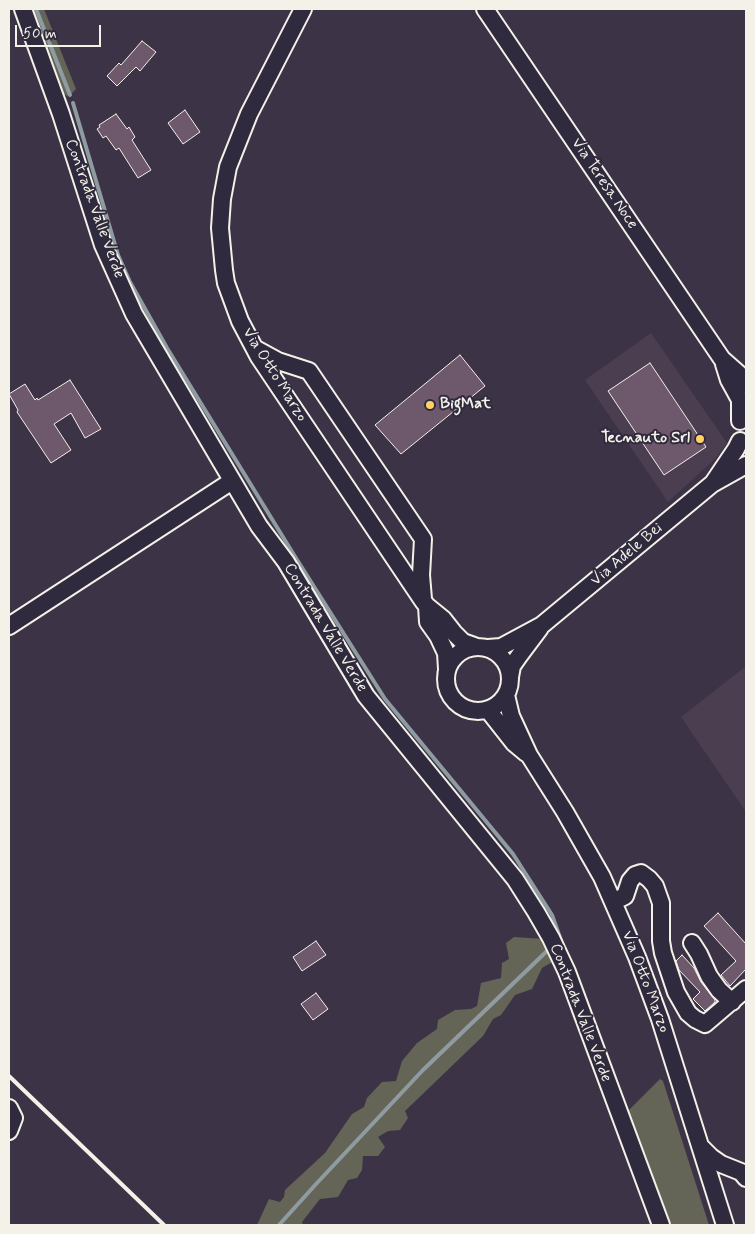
<!DOCTYPE html>
<html>
<head>
<meta charset="utf-8">
<style>
	body { margin:0 }
	#map { position:relative; width:755px; height:1234px; overflow:hidden; background:#3c3346; font-family:Mynerve,sans-serif }
	canvas { display:block }
	.frame { position:absolute; inset:0; border:10px solid #f4f1e8; pointer-events:none }
	.scale { position:absolute; left:15px; top:25px; width:86px; height:22px; box-sizing:border-box; border:2px solid #f4f1e8; border-top:0; padding-left:6px; font-size:15px; line-height:18px; white-space:nowrap; color:#f4f1e8; -webkit-text-stroke:4px #2f2a3d; paint-order:stroke }
</style>
</head>
<body>
<div id="map">
<canvas width="755" height="1234"></canvas>
<div class="frame"></div>
<div class="scale">50 m</div>
</div>
<script>
const g = document.querySelector('canvas').getContext('2d');
g.lineJoin = 'round';
function fillPath(path, color) { g.fillStyle = color; g.fill(path, 'evenodd'); }
const shape = rows => new Path2D(rows.map(r => 'M' + r).join(''));
function strokePath(path, color, width, dash) { g.strokeStyle = color; g.lineWidth = width; g.lineCap = dash ? 'butt' : 'round'; g.setLineDash(dash || []); g.stroke(path); }
function write(font, color, halo, rows, align = 'center') {
  g.font = font + ' Mynerve,sans-serif'; g.lineWidth = 4; g.setLineDash([]); g.textBaseline = 'middle'; g.strokeStyle = halo; g.fillStyle = color; for (const [text, x, y, turn = 0] of rows) {
    g.save(); g.translate(x, y); g.rotate((+turn || 0) * Math.PI / 180); g.textAlign = isNaN(turn) ? turn : align; if (halo) g.strokeText(text, 0, 0); g.fillText(text, 0, 0); g.restore();
  }
}
fillPath(shape([
	[651,333,727,443,715,459,668,502,585,380],
	[746,666,746,812,681,717]
]), '#4b3e51');
fillPath(shape([
	[28,9,44,9,76,89,70,95,67,96,61,92],
	[514,937,544,939,554,961,542,968,532,989,515,995,501,1015,493,1019,483,1036,405,1111,408,1118,400,1130,388,1131,378,1137,385,1147,378,1156,363,1156,362,1170,357,1178,348,1180,338,1197,320,1199,302,1222,303,1225,257,1225,269,1199,280,1202,284,1197,285,1190,325,1153,352,1114,364,1107,367,1098,382,1082,396,1081,402,1061,417,1043,437,1029,438,1020,455,1010,471,1009,477,1006,481,983,501,978,502,963,509,959,506,943],
	[660,1079,663,1081,709,1225,666,1225,625,1114]
]), '#656557');
strokePath(shape([
	[36,9,70,95],
	[73,103,118,255,130,282,167,348,294,555,385,699,513,854,552,915,563,946],
	[279,1225,317,1183,423,1070,547,951]
]), '#8e9ca1', 4);
const building = shape([
	[142,41,156,52,140,71,136,67,117,86,107,76,119,63,121,65,142,41],
	[185,110,200,132,183,144,168,123,185,110],
	[116,114,127,129,129,127,135,137,132,140,151,170,138,178,119,148,116,150,106,136,103,138,97,129,100,127,99,125,116,114],
	[460,355,485,386,401,454,375,425,460,355],
	[650,363,706,447,664,475,608,391,650,363],
	[70,380,101,429,85,438,71,413,54,424,71,450,51,463,17,412,18,410,9,394,25,384,35,400,37,398,38,400,70,380],
	[718,913,746,944,746,969,730,986,721,975,736,961,704,926,718,913],
	[316,941,326,955,302,971,293,957,316,941],
	[682,955,694,968,701,982,715,1000,715,1002,705,1011,693,999,700,992,679,970,676,961,682,955],
	[316,993,328,1009,313,1020,301,1004,316,993]
]);
fillPath(building, '#6e586b');
strokePath(building, '#f4f1e8', 1);
const minor = shape([
	[23,9,61,114,103,245,134,314,259,526,286,562,366,696,515,879,536,912,551,938,567,972,661,1225],
	[303,9,249,114,228,167,222,199,220,228,224,270,226,283,240,321,259,357,423,601,427,606,443,619,454,633,463,642,477,647],
	[485,9,722,359,739,374,746,384],
	[256,349,278,361,309,371,423,539,421,575,423,599],
	[724,364,729,380,740,400,740,421],
	[713,483,736,449,740,441],
	[427,606,428,622,438,636,446,653,447,669],
	[9,626,232,481],
	'446 679a32 32 0 1 1 64 0a32 32 0 1 1-64 0Z',
	[488,648,501,647,542,625,712,484,746,465],
	[510,677,512,666,519,656,540,628],
	[506,695,511,716,529,755,565,812,602,877,637,957,660,1019,725,1225],
	[488,710,514,743,526,753],
	[613,902,625,896,630,881,635,875,641,873,649,879,655,886,661,903,661,941,663,953,676,992,688,1013,695,1019,705,1024,746,989],
	[692,943,699,954,709,976,719,990,732,1002],
	[9,1108,14,1118,9,1131],
	[702,1148,711,1157,721,1164,741,1172,746,1178]
]);
strokePath(minor, '#f4f1e8', 20);
strokePath(minor, '#2f2a3d', 16);
strokePath(shape([
	[9,1076,164,1225]
]), '#f4f1e8', 4);
for (const [x, y, r, color] of [
	[430,405,5,"#ffd166"],
	[700,439,5,"#ffd166"]
]) { const dot = new Path2D(); dot.arc(x, y, r, 0, 2 * Math.PI); g.fillStyle = color; g.fill(dot); strokePath(dot, '#2f2a3d', 2); }
write('16px', '#f4f1e8', '#2f2a3d', [
	["Via Teresa Noce",604,184,56],
	["Contrada Valle Verde",94,209,70],
	["Via Otto Marzo",274,375,58],
	["Via Adele Bei",627,555,-40],
	["Contrada Valle Verde",325,628,59],
	["Via Otto Marzo",645,982,69],
	["Contrada Valle Verde",580,1013,69]
]);
write('bold 16px', '#f4f1e8', '#2f2a3d', [
	["BigMat",440,405],
	["Tecnauto Srl",690,439,"right"]
], 'left');
</script>
</body>
</html>
